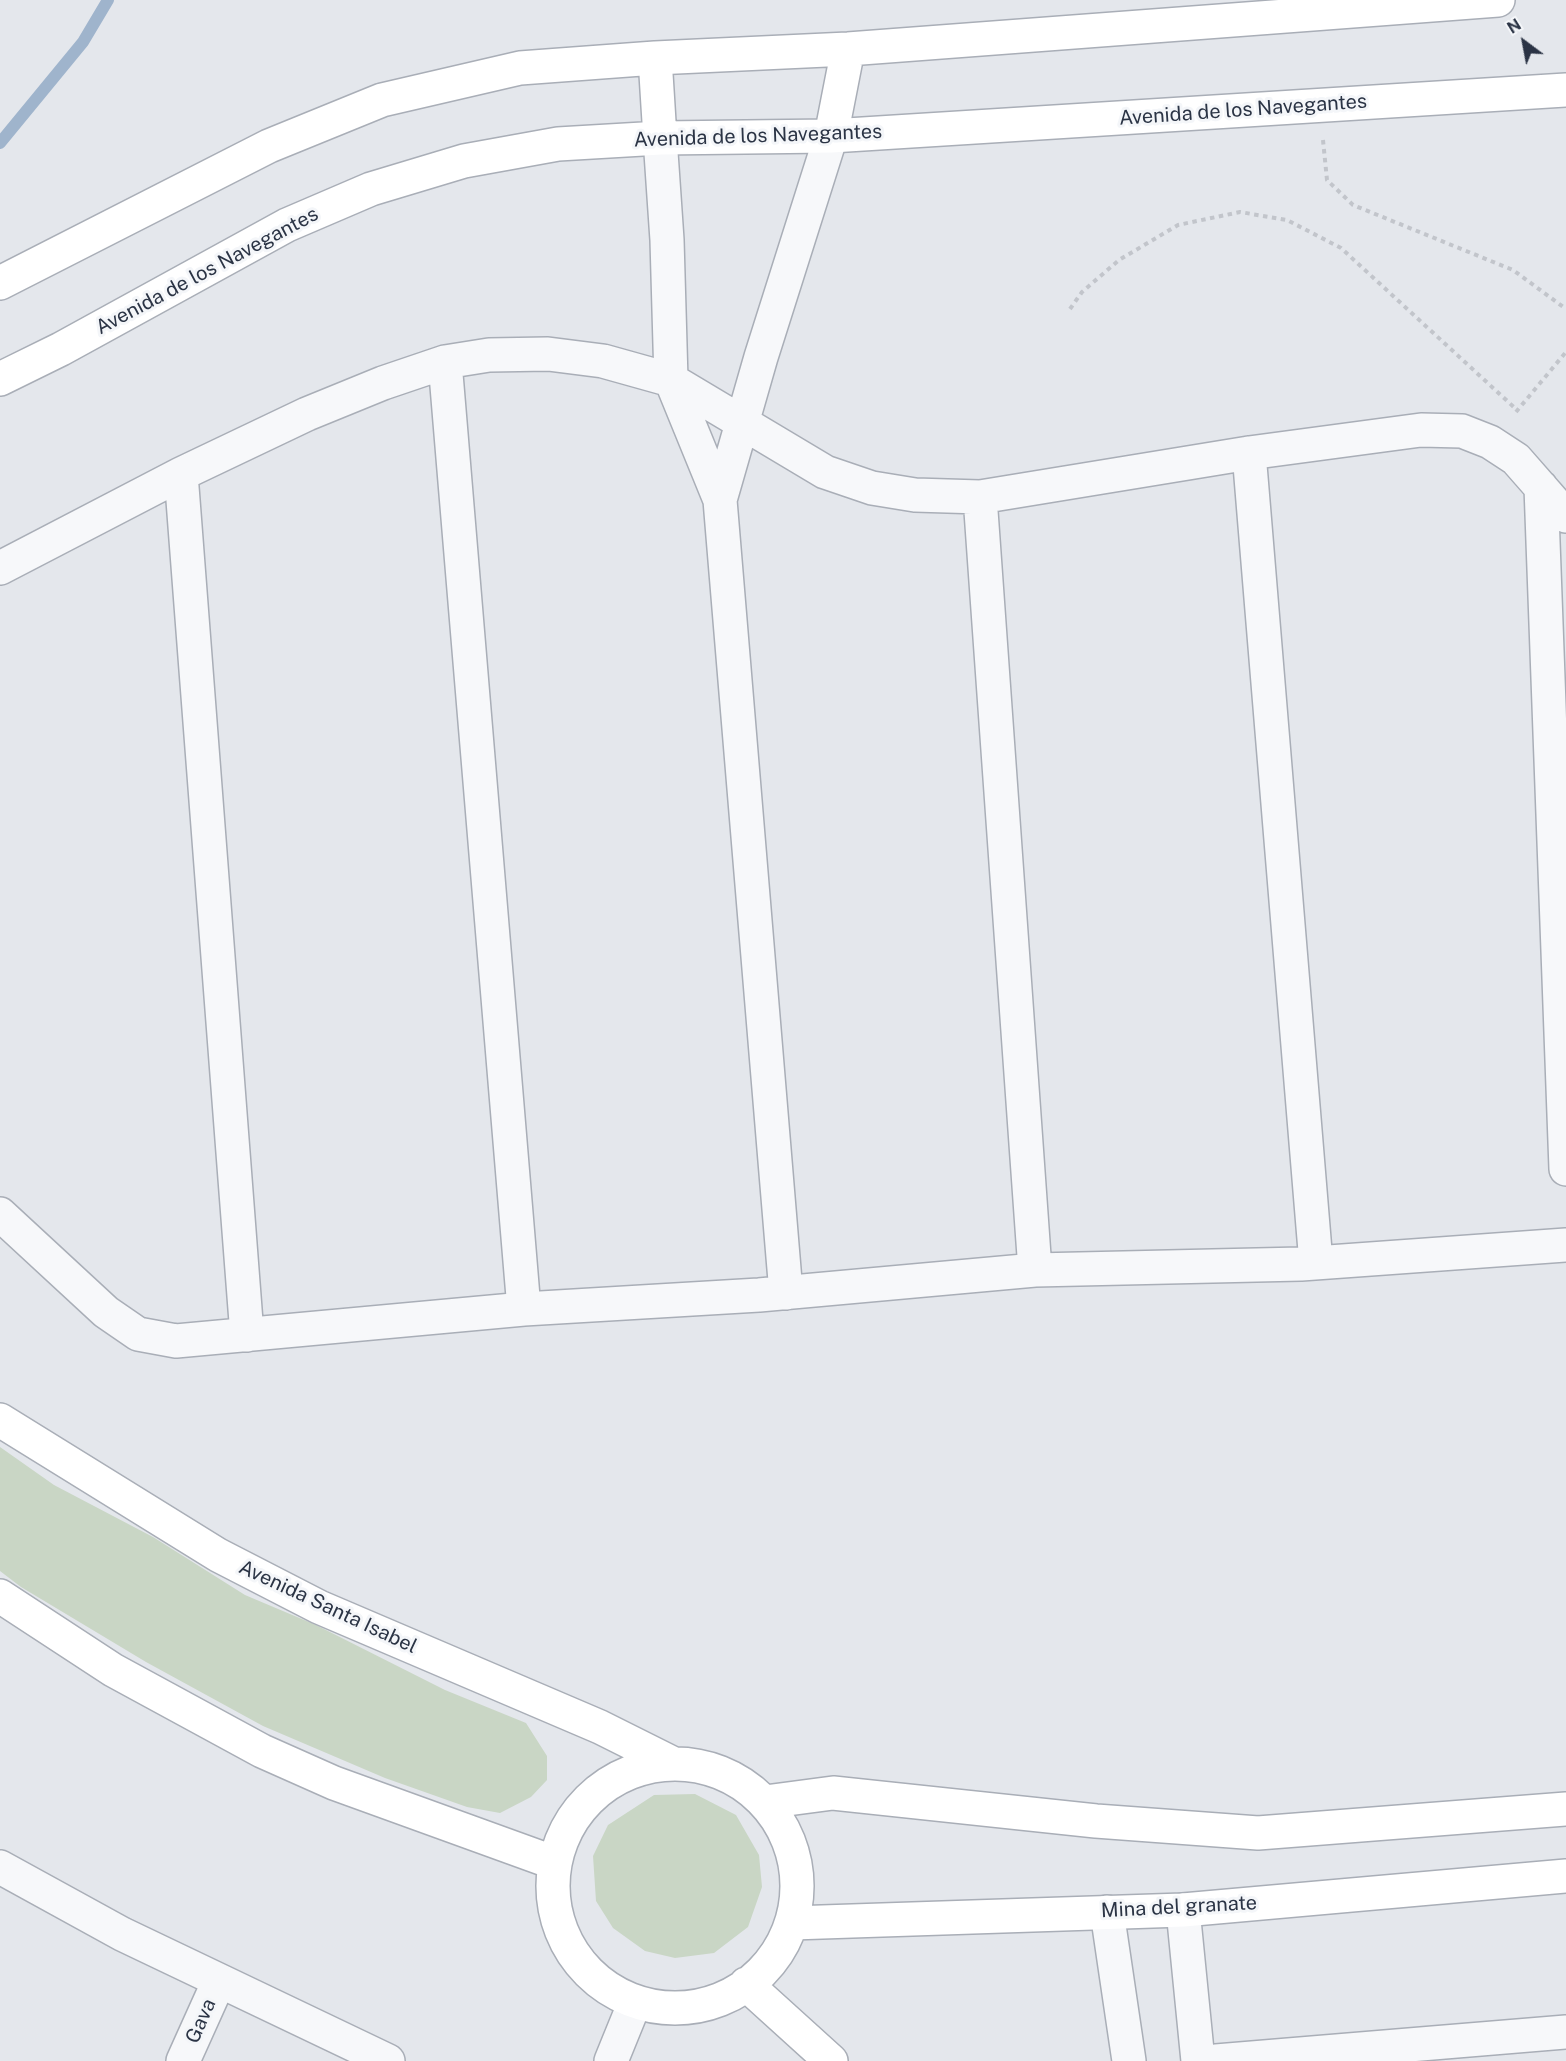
<!DOCTYPE html>
<html>
<head>
<meta charset="utf-8">
<style>
	body { margin:0 }
	#map { position:relative; width:1566px; height:2061px; overflow:hidden; background:#e4e7ec; font-family:"Public Sans",sans-serif }
	canvas { display:block }
	.north { position:absolute; left:1494px; top:12px; width:60px; height:60px; -webkit-text-stroke:4px #f4f6f9; paint-order:stroke; rotate:328deg; font-size:16px; font-weight:700; line-height:24px; text-align:center; color:#2b3445 }
	.north::after { content:''; display:block; margin:auto; width:21px; height:27px; background:#2b3445; clip-path:polygon(50% 0,100% 100%,50% 72%,0 100%) }
</style>
</head>
<body>
<div id="map">
<canvas width="1566" height="2061"></canvas>
<div class="north">N</div>
</div>
<script>
const g = document.querySelector('canvas').getContext('2d');
g.lineJoin = 'round';
function fillPath(path, color) { g.fillStyle = color; g.fill(path, 'evenodd'); }
const shape = rows => new Path2D(rows.map(r => 'M' + r).join(''));
function strokePath(path, color, width, dash) { g.strokeStyle = color; g.lineWidth = width; g.lineCap = dash ? 'butt' : 'round'; g.setLineDash(dash || []); g.stroke(path); }
function write(font, color, halo, rows, align = 'center') {
  g.font = font + ' "Public Sans",sans-serif'; g.lineWidth = 6; g.setLineDash([]); g.textBaseline = 'middle'; g.strokeStyle = halo; g.fillStyle = color; for (const [text, x, y, turn = 0] of rows) {
    g.save(); g.translate(x, y); g.rotate((+turn || 0) * Math.PI / 180); g.textAlign = isNaN(turn) ? turn : align; if (halo) g.strokeText(text, 0, 0); g.fillText(text, 0, 0); g.restore();
  }
}
fillPath(shape([
	[0,1447,54,1485,153,1537,245,1595,316,1625,445,1690,526,1723,547,1756,547,1780,531,1797,500,1813,467,1807,385,1778,263,1726,146,1662,21,1587,0,1571],
	[695,1794,736,1815,759,1855,762,1887,748,1927,714,1953,675,1958,645,1951,613,1928,596,1901,593,1856,608,1825,654,1795]
]), '#c9d6c5');
strokePath(shape([
	[0,143,83,42,108,0]
]), '#9fb4cc', 12);
const street = shape([
	[660,138,667,240,671,380,720,500,786,1293],
	[445,362,524,1309],
	[1249,453,1316,1263],
	[181,474,247,1335],
	[1541,487,1566,1169],
	[980,497,1035,1270],
	[720,500,761,357,831,136],
	[0,568,181,474,307,414,383,383,445,362,489,355,548,354,603,361,671,380,825,472,872,488,915,495,980,497,1249,453,1421,430,1462,431,1490,442,1516,459,1566,516],
	[0,1214,106,1312,138,1334,176,1341,524,1309,759,1295,1035,1270,1301,1264,1566,1245],
	[0,1867,122,1934,388,2061],
	[1183,1910,1198,2061],
	[1107,1912,1129,2061],
	[183,2061,219,1981],
	[611,2061,635,2002],
	[1216,2061,1566,2032]
]);
const secondary = shape([
	[655,58,660,138],
	[831,136,848,49],
	[0,283,269,146,382,100,520,68,655,58,848,49,1498,0],
	[0,379,61,349,287,225,371,189,464,161,558,144,660,138,831,136,1566,90],
	[0,1420,218,1555,319,1607,600,1727,672,1763],
	[0,1596,113,1670,262,1751,334,1783,555,1863],
	'553 1886a122 122 0 1 1 244 0a122 122 0 1 1-244 0Z',
	[765,1802,833,1793,1096,1821,1258,1833,1566,1809],
	[792,1923,1183,1910,1566,1876],
	[746,1984,831,2061]
]);
strokePath(street, '#a9aeb7', 36);
strokePath(secondary, '#a9aeb7', 36);
strokePath(shape([
	[1323,140,1327,180,1353,205,1513,270,1566,309],
	[1070,309,1082,292,1119,260,1178,225,1240,212,1287,220,1341,248,1517,410],
	[1516,412,1566,352]
]), '#c2c5cb', 4, [4.5, 4.5]);
strokePath(street, '#f7f8fa', 33);
strokePath(secondary, '#fff', 33);
write('20px', '#2b3445', '#f4f6f9', [
	["Avenida de los Navegantes",1243,110,-4],
	["Avenida de los Navegantes",758,136,-2],
	["Avenida de los Navegantes",207,271,-28],
	["Avenida Santa Isabel",328,1607,25],
	["Mina del granate",1179,1907,-3],
	["Gava",201,2021,-66]
]);
</script>
</body>
</html>
